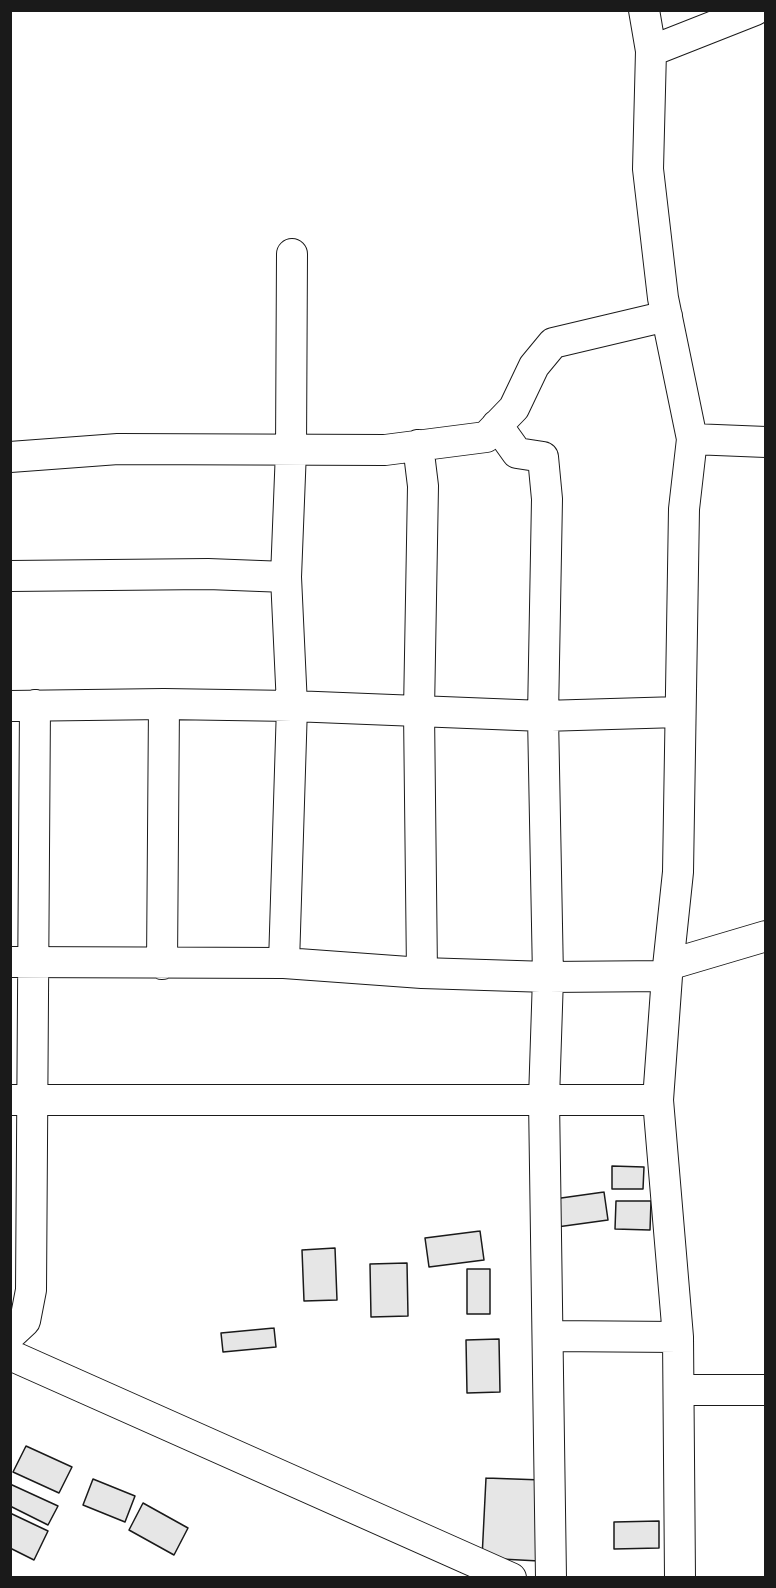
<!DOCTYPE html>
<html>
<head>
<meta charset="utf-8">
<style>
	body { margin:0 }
	#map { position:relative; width:776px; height:1588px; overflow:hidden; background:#fff; font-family:Ubuntu,sans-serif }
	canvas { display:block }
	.frame { position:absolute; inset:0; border:12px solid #1a1a1a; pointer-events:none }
</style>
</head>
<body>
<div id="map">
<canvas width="776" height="1588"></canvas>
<div class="frame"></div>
</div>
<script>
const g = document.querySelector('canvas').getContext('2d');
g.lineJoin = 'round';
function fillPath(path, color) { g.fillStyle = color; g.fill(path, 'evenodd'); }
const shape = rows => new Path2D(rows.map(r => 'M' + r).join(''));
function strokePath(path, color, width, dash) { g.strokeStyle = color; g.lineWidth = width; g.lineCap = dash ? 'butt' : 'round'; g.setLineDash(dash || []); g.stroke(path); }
const building = shape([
	[612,1166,644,1167,643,1189,612,1189,612,1166],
	[604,1192,608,1220,557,1227,554,1199,604,1192],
	[616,1201,651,1201,650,1230,615,1229,616,1201],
	[480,1231,484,1260,429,1267,425,1238,480,1231],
	[335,1248,337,1300,304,1301,302,1250,335,1248],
	[407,1263,408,1316,371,1317,370,1264,407,1263],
	[467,1269,490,1269,490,1314,467,1314,467,1269],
	[274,1328,276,1347,223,1352,221,1333,274,1328],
	[499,1339,500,1392,467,1393,466,1340,499,1339],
	[26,1446,72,1467,59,1493,13,1472,26,1446],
	[486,1478,542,1480,539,1561,482,1558,486,1478],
	[93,1479,135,1496,125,1522,83,1505,93,1479],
	[10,1484,58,1506,48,1525,10,1506,10,1484],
	[143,1503,188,1528,174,1555,129,1530,143,1503],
	[10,1513,48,1531,34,1560,10,1548,10,1513],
	[659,1521,659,1548,614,1549,614,1522,659,1521]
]);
fillPath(building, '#e6e6e6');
strokePath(building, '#1a1a1a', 1.5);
const minor = shape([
	[644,10,651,51,648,169,663,298,692,439,684,509,678,872,667,976,658,1100,678,1337,680,1578],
	[651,51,755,10],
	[497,425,517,453,543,457,547,499,543,716,548,977,544,1099,551,1578],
	[692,439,766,442],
	[418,445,423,486,419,711,422,973],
	[10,457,118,449,385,450,486,437,514,408,534,366,553,343,667,316],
	[10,576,208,574,286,577],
	[10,706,164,704,292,706,543,716,679,712],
	[10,962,284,963,422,973,548,977,667,976],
	[284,963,292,706,286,577,291,450,292,254],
	[162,964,164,704],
	[668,965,766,936],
	[10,1100,658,1100],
	[10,1335,25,1321,31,1290,35,705],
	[549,1336,678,1337],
	[10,1355,511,1578],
	[679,1390,766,1390]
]);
strokePath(minor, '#1a1a1a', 32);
strokePath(minor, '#fff', 30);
</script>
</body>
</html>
